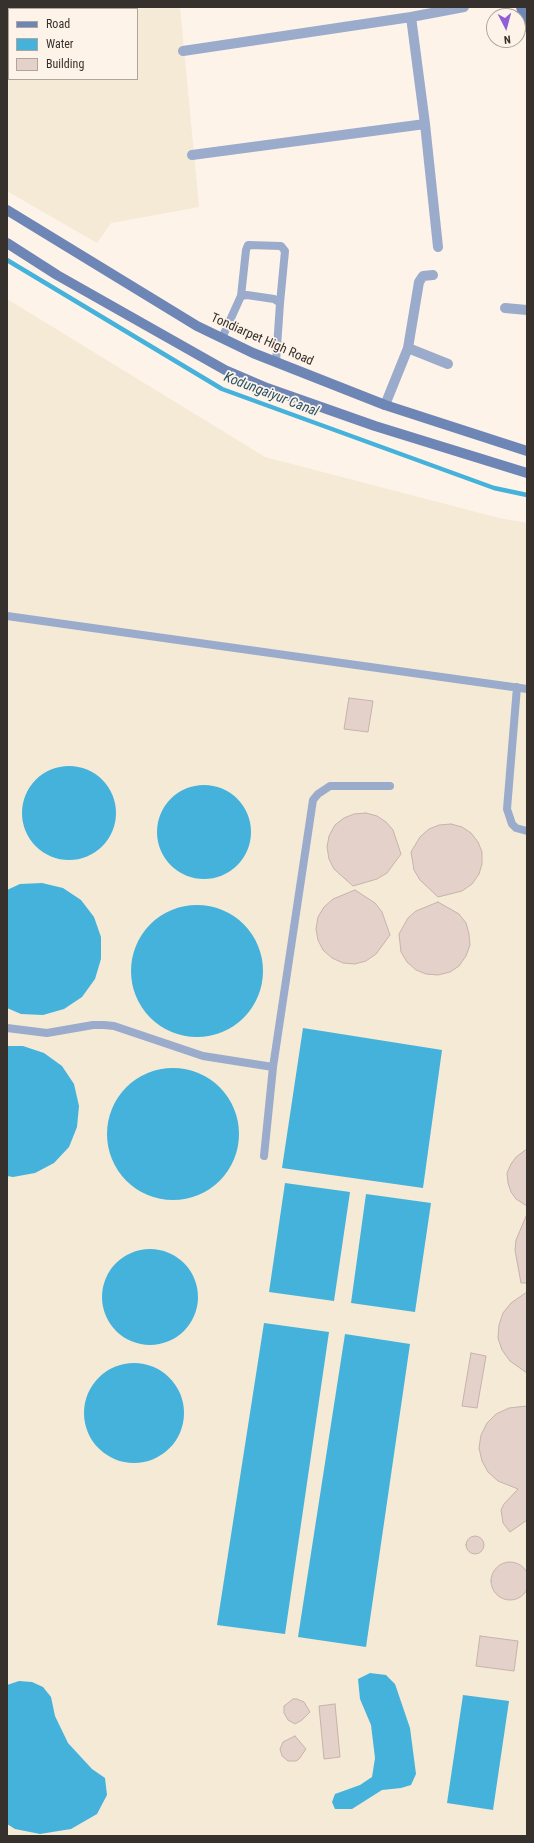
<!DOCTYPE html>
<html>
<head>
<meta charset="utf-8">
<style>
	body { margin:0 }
	#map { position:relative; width:534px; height:1843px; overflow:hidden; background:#fef3e8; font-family:"Roboto Condensed",sans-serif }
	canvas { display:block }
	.frame { position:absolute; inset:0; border:8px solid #36312c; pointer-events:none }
	.legend { position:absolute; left:8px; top:8px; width:130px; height:72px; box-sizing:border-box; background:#fef3e8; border:1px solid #aea59d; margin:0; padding:5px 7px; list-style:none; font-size:12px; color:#36312c }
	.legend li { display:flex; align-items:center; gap:8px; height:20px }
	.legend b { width:20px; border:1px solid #aea59d }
	.north { position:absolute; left:486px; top:8px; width:40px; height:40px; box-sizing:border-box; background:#fef3e8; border:1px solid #aea59d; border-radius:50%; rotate:174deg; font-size:11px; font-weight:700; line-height:16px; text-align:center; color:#36312c }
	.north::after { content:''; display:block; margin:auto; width:14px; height:18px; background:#925ed7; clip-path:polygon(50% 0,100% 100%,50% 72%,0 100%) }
</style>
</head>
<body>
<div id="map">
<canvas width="534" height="1843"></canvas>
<div class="frame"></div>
<ul class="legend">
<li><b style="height:5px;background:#6e86b6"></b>Road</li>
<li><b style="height:11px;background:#45b2dc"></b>Water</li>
<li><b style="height:11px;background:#e3d1ca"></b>Building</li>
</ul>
<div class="north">N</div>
</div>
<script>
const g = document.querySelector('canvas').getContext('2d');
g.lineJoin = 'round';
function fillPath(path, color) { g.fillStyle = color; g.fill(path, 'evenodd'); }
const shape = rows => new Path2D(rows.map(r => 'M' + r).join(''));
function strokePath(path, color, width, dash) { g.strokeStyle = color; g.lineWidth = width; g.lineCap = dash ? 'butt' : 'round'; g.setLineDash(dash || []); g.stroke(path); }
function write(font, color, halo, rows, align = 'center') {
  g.font = font + ' "Roboto Condensed",sans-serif'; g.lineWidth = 3.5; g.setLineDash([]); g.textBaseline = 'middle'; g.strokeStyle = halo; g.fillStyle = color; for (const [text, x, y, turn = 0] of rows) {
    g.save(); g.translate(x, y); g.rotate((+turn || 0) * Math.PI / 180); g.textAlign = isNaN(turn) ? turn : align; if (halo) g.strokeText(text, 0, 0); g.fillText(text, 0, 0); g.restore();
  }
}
fillPath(shape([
	[7,7,180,7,199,207,111,223,97,243,7,191],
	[9,9,137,9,137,79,9,79],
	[7,299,265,457,499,518,527,523,527,1836,7,1836]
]), '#f4ead5');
fillPath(shape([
	'22 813a47 47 0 1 1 94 0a47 47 0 1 1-94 0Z',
	'157 832a47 47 0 1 1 94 0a47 47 0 1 1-94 0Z',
	[42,883,63,888,81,900,94,917,101,937,101,959,95,979,82,997,64,1009,43,1015,21,1014,7,1008,7,890,20,884],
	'131 971a66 66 0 1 1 132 0a66 66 0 1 1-132 0Z',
	[303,1028,442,1050,423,1188,282,1168],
	[7,1046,23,1046,44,1053,62,1066,74,1084,79,1106,77,1127,69,1147,54,1163,35,1173,13,1177,7,1176],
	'107 1134a66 66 0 1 1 132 0a66 66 0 1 1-132 0Z',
	[285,1183,350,1192,334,1301,269,1292],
	[366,1194,431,1203,415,1312,351,1303],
	'102 1297a48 48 0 1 1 96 0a48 48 0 1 1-96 0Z',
	[264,1323,329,1332,285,1634,217,1625],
	[345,1334,410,1344,366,1647,298,1637],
	'84 1413a50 50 0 1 1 100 0a50 50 0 1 1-100 0Z',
	[370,1673,386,1675,395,1684,410,1728,416,1774,411,1785,401,1788,382,1790,352,1809,335,1809,332,1802,335,1794,360,1785,372,1777,375,1758,371,1725,360,1699,358,1679],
	[19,1681,32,1682,43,1687,51,1697,55,1716,68,1743,92,1769,105,1778,107,1795,97,1814,71,1829,40,1834,15,1829,7,1824,7,1685],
	[463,1695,509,1701,493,1810,447,1803]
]), '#45b2dc');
strokePath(shape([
	[7,260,222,389,494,488,527,495]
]), '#45b2dc', 4.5);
const building = shape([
	[349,698,373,701,368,732,344,729,349,698],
	[366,813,377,816,386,822,393,830,401,854,387,873,377,879,353,886,334,869,329,859,327,847,329,836,335,825,344,818,354,814,366,813],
	[451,824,462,827,471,833,478,842,482,852,482,864,479,874,472,884,462,891,438,897,420,880,414,870,411,852,420,837,429,829,439,825,451,824],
	[355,890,375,903,382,912,390,935,376,954,366,961,355,964,343,963,332,958,323,950,318,940,316,929,318,917,324,907,333,899,355,890],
	[438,902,459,914,466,923,469,934,470,945,466,956,459,966,450,972,438,975,426,974,416,970,407,962,401,952,399,934,408,918,416,911,438,902],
	[527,1149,527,1206,516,1199,511,1192,508,1183,507,1173,511,1164,516,1157,527,1149],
	[527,1214,527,1283,521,1283,515,1250,516,1240,527,1214],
	[527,1292,527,1373,510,1361,502,1350,498,1338,499,1325,503,1313,511,1303,527,1292],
	[471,1353,486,1356,477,1408,462,1406,471,1353],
	[527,1406,527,1520,510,1532,503,1523,501,1510,504,1504,518,1489,498,1481,488,1472,482,1461,479,1448,481,1435,487,1423,496,1414,509,1408,527,1406],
	'466 1545a9 9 0 1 1 18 0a9 9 0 1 1-18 0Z',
	'491 1581a19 19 0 1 1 38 0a19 19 0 1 1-38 0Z',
	[480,1636,518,1641,514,1671,476,1666,480,1636],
	[293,1699,297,1699,304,1702,310,1712,302,1720,295,1724,288,1720,284,1713,284,1706,293,1699],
	[335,1704,340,1757,324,1759,319,1706,335,1704],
	[295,1736,306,1749,299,1759,296,1761,288,1761,282,1756,280,1749,283,1742,295,1736]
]);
fillPath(building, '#e3d1ca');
strokePath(building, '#c6b3ad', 1);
strokePath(shape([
	[241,296,246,250,248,245,281,246,285,251,280,303],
	[222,338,241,296,247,295,274,299,280,303,276,362],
	[7,616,527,689],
	[517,687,507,809,512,824,516,828,527,831],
	[7,1028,47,1033,93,1025,104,1025,114,1026,203,1056,273,1067,264,1156],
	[273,1067,313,800,318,794,330,786,390,786]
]), '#9aabcc', 8);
strokePath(shape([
	[411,17,425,124,438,247],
	[183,51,411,17,464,7],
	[192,155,425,124],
	[505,308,527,310],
	[408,348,448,364],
	[385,405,408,348,419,282,423,276,433,275]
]), '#9aabcc', 10);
strokePath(shape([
	[521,7,527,27],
	[7,210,197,326,253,353,385,405,527,451],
	[7,243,57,275,225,370,267,388,375,426,527,473]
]), '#6e86b6', 10);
write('13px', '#36312c', '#fef3e8', [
	["Tondiarpet High Road",262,340,24]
]);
write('italic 14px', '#295568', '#fef3e8', [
	["Kodungaiyur Canal",271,395,21]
]);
</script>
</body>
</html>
